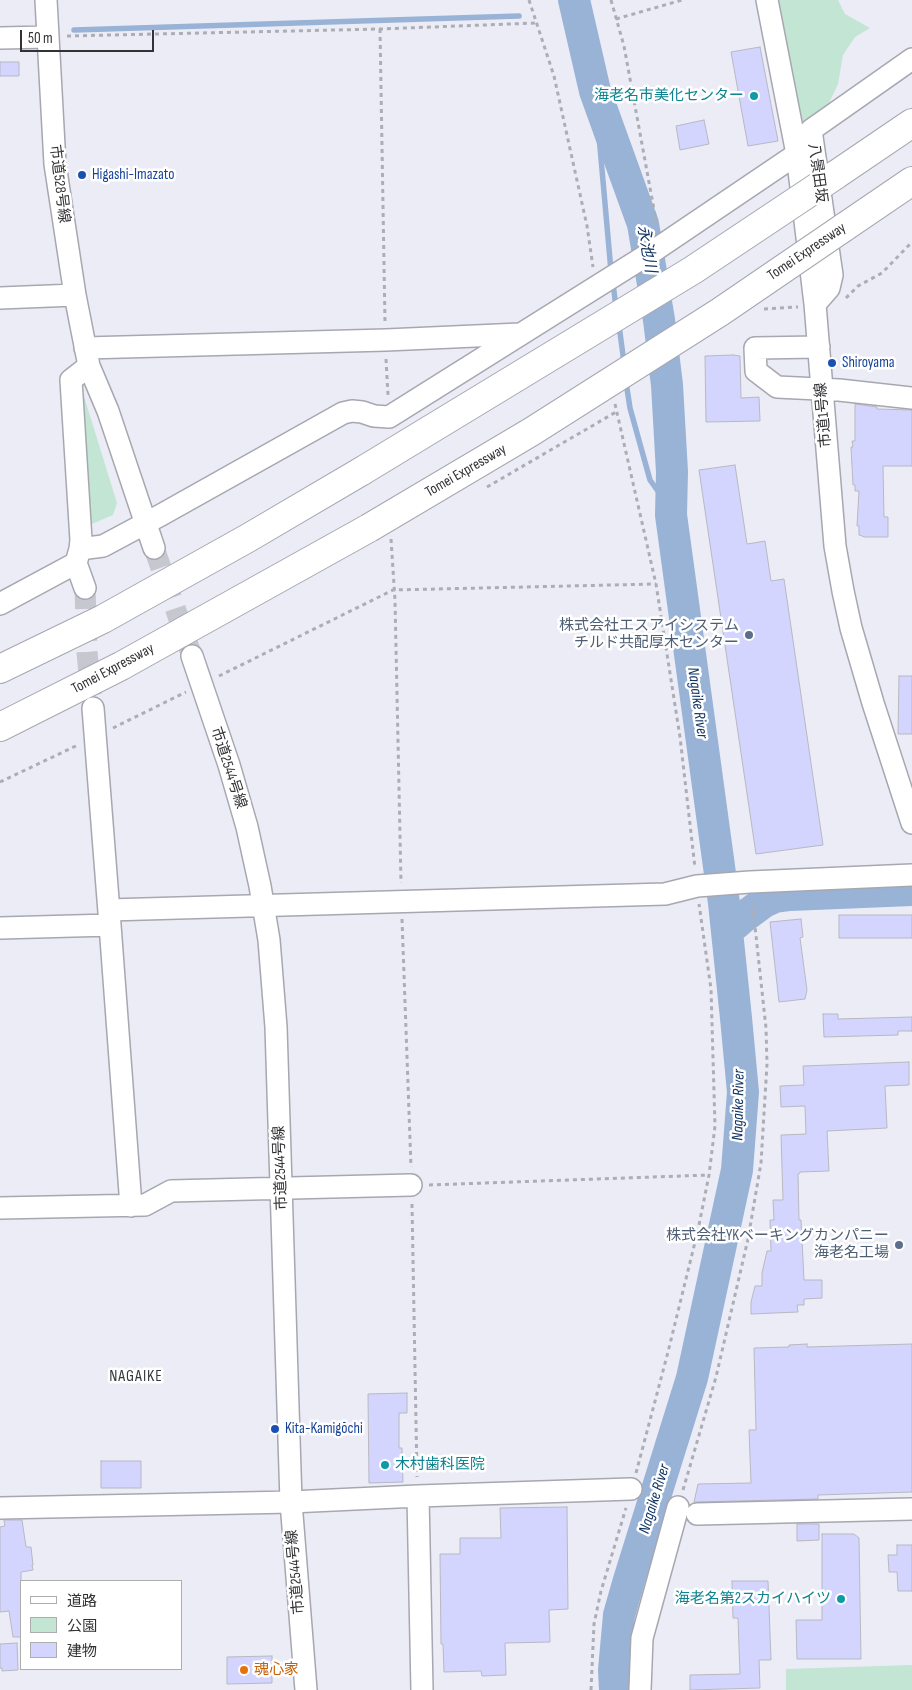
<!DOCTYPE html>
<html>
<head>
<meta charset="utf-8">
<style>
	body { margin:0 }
	#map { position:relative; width:912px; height:1690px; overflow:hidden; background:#ececf6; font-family:"Sofia Sans Condensed","Noto Sans JP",sans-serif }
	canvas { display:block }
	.legend { position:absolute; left:20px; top:1580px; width:162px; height:90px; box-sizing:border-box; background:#fff; border:1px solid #adadaf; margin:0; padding:6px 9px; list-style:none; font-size:15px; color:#323236 }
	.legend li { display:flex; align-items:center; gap:10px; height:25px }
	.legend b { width:25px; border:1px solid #adadaf }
	.scale { position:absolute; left:20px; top:30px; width:134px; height:22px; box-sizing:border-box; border:2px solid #323236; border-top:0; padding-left:6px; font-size:15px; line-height:18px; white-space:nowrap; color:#323236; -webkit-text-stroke:4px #fff; paint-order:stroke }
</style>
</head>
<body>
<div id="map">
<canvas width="912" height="1690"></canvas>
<ul class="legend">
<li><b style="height:6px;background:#fff"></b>道路</li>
<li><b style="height:14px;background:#c2e5d4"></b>公園</li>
<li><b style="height:14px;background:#d3d5fe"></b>建物</li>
</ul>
<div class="scale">50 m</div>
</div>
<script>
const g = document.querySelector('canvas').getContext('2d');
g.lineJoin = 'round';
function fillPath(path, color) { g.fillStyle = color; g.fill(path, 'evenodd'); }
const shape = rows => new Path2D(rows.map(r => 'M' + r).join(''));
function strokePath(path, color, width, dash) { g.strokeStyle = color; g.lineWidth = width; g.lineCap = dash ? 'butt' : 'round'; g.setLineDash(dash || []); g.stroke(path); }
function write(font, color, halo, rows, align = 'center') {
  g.font = font + ' "Sofia Sans Condensed","Noto Sans JP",sans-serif'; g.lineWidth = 5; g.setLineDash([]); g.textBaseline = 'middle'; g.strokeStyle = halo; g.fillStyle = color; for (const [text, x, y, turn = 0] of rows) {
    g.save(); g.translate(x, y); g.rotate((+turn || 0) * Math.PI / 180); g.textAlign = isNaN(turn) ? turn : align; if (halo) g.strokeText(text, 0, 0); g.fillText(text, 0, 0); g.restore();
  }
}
fillPath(shape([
	[772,0,838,0,845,14,870,28,855,37,843,55,838,84,829,103,819,115,805,124,796,115],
	[82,390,117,503,113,515,87,526],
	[912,1665,912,1690,786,1690,786,1669]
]), '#c2e5d4');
strokePath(shape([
	[74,30,519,16],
	[595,91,611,271],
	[613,283,616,308],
	[619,325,624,363],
	[626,382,630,408,650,480,670,508]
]), '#99b3d6', 5.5);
strokePath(shape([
	[574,0,595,91,643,224,659,320,667,385,672,472,671,515,724,903,736,1018,743,1092,737,1170,692,1378,629,1580,619,1615,614,1670,615,1690],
	[727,931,741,919,764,902,775,897,790,895,912,890]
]), '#99b3d6', 32);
const building = shape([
	[760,47,778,141,748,146,731,52,760,47],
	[0,62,19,62,19,76,0,76,0,62],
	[704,120,709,144,680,150,676,126,704,120],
	[733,355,740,356,741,398,759,397,760,421,706,422,705,356,733,355],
	[855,404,877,407,877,409,912,410,912,466,883,466,884,517,888,517,888,537,865,537,859,535,859,526,857,526,859,491,855,491,855,485,853,485,851,447,853,447,852,441,855,441,855,404],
	[735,465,747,544,765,541,771,581,784,579,823,845,756,854,699,470,735,465],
	[899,676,912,676,912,734,898,734,899,676],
	[839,915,912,915,912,938,839,938,839,915],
	[801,919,803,937,800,938,807,990,805,999,779,1002,770,922,801,919],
	[823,1014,838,1014,838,1019,912,1017,912,1031,898,1031,898,1035,824,1037,823,1014],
	[909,1062,909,1085,885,1086,887,1128,827,1131,829,1171,800,1172,800,1173,798,1174,799,1220,801,1220,804,1280,822,1280,822,1298,804,1299,804,1305,797,1305,798,1312,751,1314,751,1302,755,1286,762,1286,762,1273,767,1251,771,1251,770,1220,774,1220,773,1200,783,1200,781,1135,806,1134,805,1106,781,1107,780,1086,804,1085,803,1066,909,1062],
	[807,1344,807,1347,912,1344,912,1492,818,1495,818,1499,694,1502,698,1484,751,1483,749,1430,756,1430,754,1348,789,1347,789,1345,807,1344],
	[407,1393,407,1413,399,1413,399,1448,402,1448,403,1482,369,1483,368,1394,407,1393],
	[101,1461,141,1461,141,1488,101,1488,101,1461],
	[567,1507,568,1609,549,1610,550,1642,505,1643,506,1675,482,1676,481,1671,444,1672,443,1644,441,1644,440,1554,460,1554,460,1538,501,1538,500,1508,567,1507],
	[4,1520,22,1520,26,1547,31,1547,33,1565,32,1565,33,1570,21,1572,21,1637,13,1637,9,1611,0,1612,0,1527,5,1526,4,1520],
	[797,1524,819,1524,819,1540,797,1541,797,1524],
	[822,1534,854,1534,859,1538,861,1659,797,1659,796,1620,822,1620,822,1534],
	[897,1545,912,1545,912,1591,898,1591,897,1572,889,1572,888,1555,897,1555,897,1545],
	[732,1581,768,1581,771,1660,759,1660,760,1688,690,1690,690,1675,740,1674,738,1618,733,1618,732,1581],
	[17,1643,18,1670,2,1671,2,1668,0,1668,0,1644,17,1643],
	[272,1656,272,1683,227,1684,227,1657,272,1656]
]);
fillPath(building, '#d3d5fe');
strokePath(building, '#b7b8c1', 1);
strokePath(shape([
	[154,548,192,656],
	[85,588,87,652,91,695]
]), '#c7c7d0', 21, [21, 11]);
const minor = shape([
	[46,0,55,164,75,295,89,366,108,411,154,548],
	[767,0,797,154,815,304,835,546,843,591,851,628,873,703,912,823],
	[0,38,48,37],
	[0,298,75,295],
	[815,304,829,288,832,275,811,130,912,59],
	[819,347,755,348,756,371,777,387,839,390,912,398],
	[85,348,386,340,520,334],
	[80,549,103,546,161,515,343,413,352,411,362,412,374,416,389,417,655,250,797,154],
	[85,588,76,563,80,549,81,540,71,380,89,366],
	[0,604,76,563],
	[192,656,229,765,247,827,260,886,269,940,276,1027,291,1502,306,1690],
	[93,708,110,925,131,1206],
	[109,910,665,894,697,886,750,882,912,875],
	[0,928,110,925],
	[0,1208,145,1205,171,1191,411,1185],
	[418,1496,422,1690],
	[0,1508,291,1502,418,1496,631,1489],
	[697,1514,912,1509],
	[640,1690,642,1638,678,1507]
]);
const highway = shape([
	[834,176,912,123],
	[843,228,912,181],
	[0,669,103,619,248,538,362,471],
	[0,727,121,666,369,528]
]);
strokePath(minor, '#a7a7b1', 24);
strokePath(highway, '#a7a7b1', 30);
strokePath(shape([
	[529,0,554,76,587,226,593,267],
	[611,0,624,46,657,226],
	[616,19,682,0],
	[380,29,385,323],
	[67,36,380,29,536,23],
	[846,298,858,286,882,273,912,242],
	[764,309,798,307],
	[386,359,388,395],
	[615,404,656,584,680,737,695,868],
	[487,487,616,412],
	[391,539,395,600,401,883],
	[219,676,393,590,656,584],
	[113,728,186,692],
	[0,782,78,745],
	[402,919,411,1167],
	[429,1185,709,1175],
	[412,1204,417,1477],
	[636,1473,668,1352,698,1230,709,1175,715,1126,711,989,699,904],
	[683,1490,716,1377,748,1239,761,1163,767,1064,766,1028,752,899],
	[591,1690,594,1624,601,1591,626,1508]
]), '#adadb5', 3, [4, 4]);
strokePath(minor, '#fff', 21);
strokePath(highway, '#fff', 28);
const highwayBridge = shape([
	[362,471,693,270,834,176],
	[369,528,531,432,720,312,843,228]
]);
strokePath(highwayBridge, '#a7a7b1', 30, []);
strokePath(highwayBridge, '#fff', 28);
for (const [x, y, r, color] of [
	[754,96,5,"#0f9aa8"],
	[82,175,5,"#1a4fb4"],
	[832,363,5,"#1a4fb4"],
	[749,635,5,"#5c6f8a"],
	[899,1245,5,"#5c6f8a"],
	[275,1429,5,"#1a4fb4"],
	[385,1465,5,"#0f9aa8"],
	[841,1599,5,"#0f9aa8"],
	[244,1670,5,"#e8710a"]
]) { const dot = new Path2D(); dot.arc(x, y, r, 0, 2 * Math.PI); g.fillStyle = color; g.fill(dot); strokePath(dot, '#fff', 2); }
write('15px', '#0d838f', '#fff', [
	["海老名市美化センター",744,96],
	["木村歯科医院",395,1465,"left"],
	["海老名第2スカイハイツ",831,1599]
], 'right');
write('15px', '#323236', '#fff', [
	["八景田坂",817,173,82],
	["市道528号線",59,184,83],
	["Tomei Expressway",807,252,-34],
	["市道1号線",824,415,-95],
	["Tomei Expressway",466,471,-30],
	["Tomei Expressway",113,669,-28],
	["市道2544号線",228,768,72],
	["市道2544号線",281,1168,-92],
	["市道2544号線",296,1572,-95]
]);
write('15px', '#164399', '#fff', [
	["Higashi-Imazato",92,175],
	["Shiroyama",842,363],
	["Kita-Kamigōchi",285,1429]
], 'left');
write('15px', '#4e5e75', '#fff', [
	["株式会社エスアイシステム",739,626],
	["チルド共配厚木センター",739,643],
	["株式会社YKベーキングカンパニー",889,1236],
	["海老名工場",889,1253]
], 'right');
write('15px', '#c56008', '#fff', [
	["魂心家",254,1670]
], 'left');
write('italic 16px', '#123662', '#fff', [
	["永池川",646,249,80],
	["Nagaike River",697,703,82],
	["Nagaike River",739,1105,-89],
	["Nagaike River",655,1499,-73]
]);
g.letterSpacing = '1px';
write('16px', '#36373e', '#fff', [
	["NAGAIKE",136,1377]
]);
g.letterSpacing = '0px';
</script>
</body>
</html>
